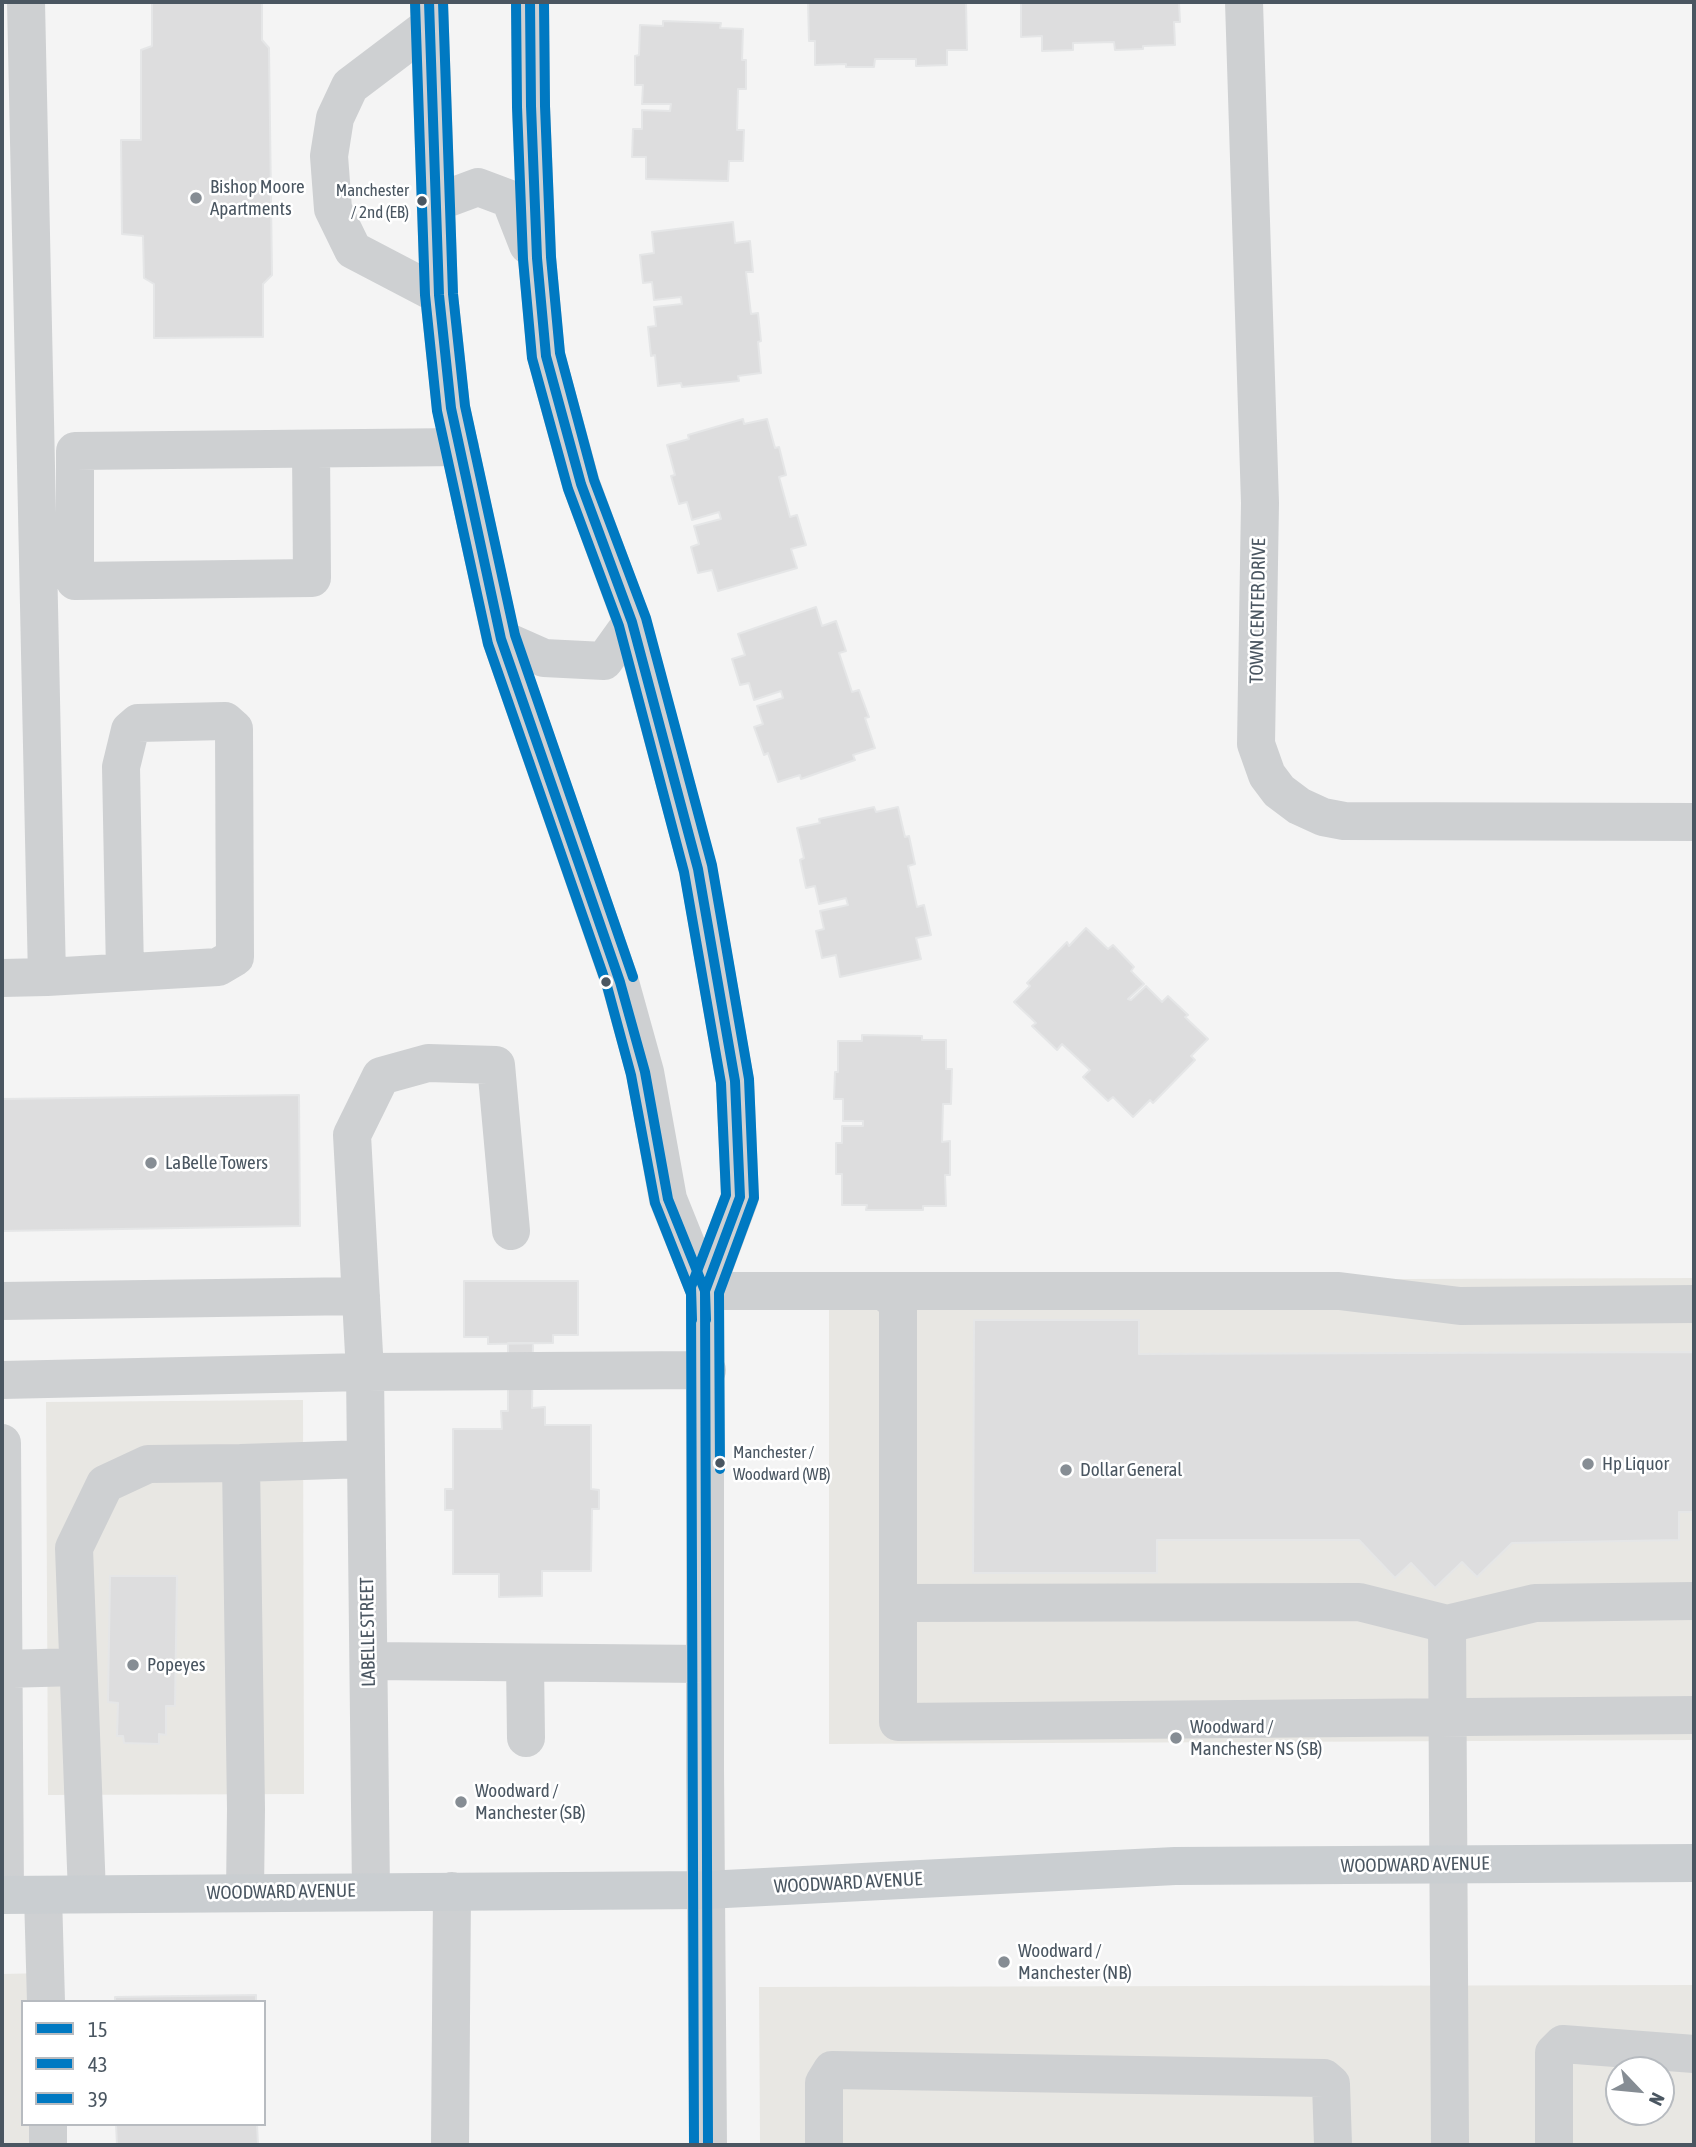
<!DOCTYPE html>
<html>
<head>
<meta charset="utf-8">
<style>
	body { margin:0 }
	#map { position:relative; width:1696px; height:2147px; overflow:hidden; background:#f4f4f4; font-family:"Asap Condensed",sans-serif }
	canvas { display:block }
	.frame { position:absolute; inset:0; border:4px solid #4a5661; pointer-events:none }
	.legend { position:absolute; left:21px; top:2000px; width:245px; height:126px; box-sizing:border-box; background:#fff; border:2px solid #b7bbc0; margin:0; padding:9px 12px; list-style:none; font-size:21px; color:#4a5661 }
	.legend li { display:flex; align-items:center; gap:14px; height:35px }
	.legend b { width:35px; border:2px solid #b7bbc0 }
	.north { position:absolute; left:1605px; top:2056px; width:70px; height:70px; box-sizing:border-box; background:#fff; border:2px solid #b7bbc0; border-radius:50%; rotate:116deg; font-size:19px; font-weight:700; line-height:28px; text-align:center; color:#4a5661 }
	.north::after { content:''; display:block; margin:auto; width:24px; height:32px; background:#868d94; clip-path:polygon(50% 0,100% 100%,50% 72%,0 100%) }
</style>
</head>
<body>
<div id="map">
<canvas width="1696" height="2147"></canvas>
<div class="frame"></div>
<ul class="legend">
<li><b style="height:9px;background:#0079c2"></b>15</li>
<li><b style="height:9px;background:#0079c2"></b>43</li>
<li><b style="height:9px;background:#0079c2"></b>39</li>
</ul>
<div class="north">N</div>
</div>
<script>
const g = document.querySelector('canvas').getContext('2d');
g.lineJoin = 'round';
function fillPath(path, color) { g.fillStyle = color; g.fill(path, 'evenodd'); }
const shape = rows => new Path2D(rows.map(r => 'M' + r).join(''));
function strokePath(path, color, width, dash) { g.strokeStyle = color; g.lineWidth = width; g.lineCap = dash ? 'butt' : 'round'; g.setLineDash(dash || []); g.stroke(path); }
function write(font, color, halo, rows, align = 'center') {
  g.font = font + ' "Asap Condensed",sans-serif'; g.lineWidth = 5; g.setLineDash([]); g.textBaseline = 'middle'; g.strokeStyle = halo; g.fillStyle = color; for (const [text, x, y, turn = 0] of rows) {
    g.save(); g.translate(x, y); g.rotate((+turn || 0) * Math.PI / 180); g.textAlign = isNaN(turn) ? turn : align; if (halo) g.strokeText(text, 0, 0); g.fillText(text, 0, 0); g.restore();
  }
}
fillPath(shape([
	[1694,1278,1694,1740,829,1744,829,1281],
	[303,1400,304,1794,48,1795,46,1402],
	[45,1973,46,2002,23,2002,23,2124,48,2124,48,2145,2,2145,2,1974],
	[1694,1985,1694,2145,760,2145,759,1987],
	[1619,2070,1661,2070,1661,2112,1619,2112]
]), '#e8e7e3');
const building = shape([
	[152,2,262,2,262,40,269,48,272,275,263,284,263,337,154,338,154,284,144,278,143,236,122,234,121,140,141,140,141,50,152,46,152,2],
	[808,2,966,2,967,50,947,50,947,65,916,66,916,59,875,59,874,67,846,67,846,64,815,65,815,41,809,41,808,2],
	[1021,2,1179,2,1180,22,1174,22,1175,45,1143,46,1143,49,1115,50,1114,42,1073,43,1073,50,1042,51,1042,36,1021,37,1021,2],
	[663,21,721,23,720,28,743,29,742,60,746,60,746,89,738,89,737,130,744,130,743,161,729,161,728,181,646,179,646,157,632,157,633,129,642,129,642,110,670,111,671,104,642,104,643,85,635,85,635,56,639,55,640,25,663,26,663,21],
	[733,222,735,243,750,241,753,272,746,272,751,314,758,313,761,341,758,342,761,373,738,376,739,381,682,387,681,383,658,386,655,355,651,356,648,327,656,326,654,307,682,304,681,297,654,300,652,282,643,283,640,255,654,253,652,232,733,222],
	[743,419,744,424,767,419,775,448,779,447,786,475,779,477,790,517,797,515,806,545,791,549,797,568,718,591,712,570,698,573,691,547,699,544,694,526,721,519,719,512,692,520,687,502,679,504,671,476,675,475,667,445,689,439,688,435,743,419],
	[816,607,822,626,836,621,846,651,839,653,852,692,859,690,869,717,865,718,875,748,853,755,855,760,801,779,800,775,778,782,768,753,764,755,754,727,763,724,757,706,783,698,781,691,754,700,749,683,740,685,732,659,745,655,738,634,816,607],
	[874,807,876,812,898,807,905,837,909,836,915,864,908,866,917,907,924,905,931,935,916,938,921,959,840,977,836,955,822,958,816,931,824,929,820,911,848,905,846,898,819,904,815,886,806,888,800,860,804,858,797,828,820,823,819,819,874,807],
	[1086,928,1108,949,1113,945,1134,967,1131,971,1144,984,1128,999,1131,1000,1146,986,1162,1002,1168,996,1188,1015,1185,1017,1208,1039,1191,1056,1195,1060,1153,1103,1150,1100,1133,1117,1113,1097,1108,1101,1083,1077,1090,1070,1062,1044,1057,1050,1032,1026,1036,1023,1014,1002,1030,986,1027,983,1067,942,1069,946,1086,928],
	[862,1035,922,1036,922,1040,946,1040,946,1069,952,1069,951,1104,943,1104,942,1142,950,1141,950,1175,945,1175,946,1206,923,1206,923,1210,866,1210,867,1205,842,1205,842,1174,836,1174,836,1143,842,1143,842,1126,863,1126,863,1121,843,1121,843,1099,834,1099,835,1072,838,1072,838,1041,862,1041,862,1035],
	[299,1095,300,1226,2,1231,2,1099,299,1095],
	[464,1281,578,1281,578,1335,553,1335,553,1343,488,1344,488,1337,464,1337,464,1281],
	[974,1320,1139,1320,1139,1354,1694,1352,1694,1512,1679,1512,1679,1540,1512,1543,1477,1577,1462,1562,1435,1588,1411,1563,1395,1578,1359,1540,1157,1540,1157,1573,973,1573,974,1320],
	[508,1343,533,1343,532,1408,545,1407,545,1425,591,1425,591,1489,599,1490,599,1509,592,1509,591,1571,542,1571,542,1596,499,1597,499,1574,453,1574,453,1510,445,1510,445,1489,453,1489,453,1429,502,1429,501,1411,508,1411,508,1343],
	[110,1576,177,1576,175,1706,166,1706,166,1735,159,1734,159,1744,124,1743,123,1736,117,1736,118,1703,108,1702,110,1576],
	[2,1988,4,2145,2,2145,2,1988],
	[256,1995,256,2002,115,2002,115,1997,256,1995],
	[116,2124,257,2124,258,2145,117,2145,116,2124]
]);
fillPath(building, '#ddddde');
strokePath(building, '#e5e6e7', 2);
strokePath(shape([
	[429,2,439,295,451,408,501,639,620,982,645,1072,668,1199,705,1291,705,1770,708,2145],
	[530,2,531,106,537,258,546,356,581,484,632,622,698,869,735,1081,740,1197,705,1291],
	[1244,2,1260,503,1256,744,1267,775,1279,791,1299,806,1323,817,1344,821,1694,822],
	[428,27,350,86,335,118,329,156,333,209,353,250,439,295],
	[435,203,478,187,510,199,528,245],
	[311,449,312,578,75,581,75,451,460,447],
	[501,639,544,658,604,661,632,622],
	[47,977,218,967,235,957,234,729,225,721,138,723,130,730,121,767,125,972],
	[2,978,47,977,26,2],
	[705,1291,884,1291,898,1303,898,1722,1694,1715],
	[884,1291,1339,1291,1460,1306,1694,1304],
	[2,1301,361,1296],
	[2,1380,365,1372,707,1370],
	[2,1443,5,1895],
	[241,1463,366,1459],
	[898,1603,1359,1602,1447,1624,1535,1603,1694,1601],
	[1447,1624,1450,2145],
	[369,1661,705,1664],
	[525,1663,526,1738],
	[4,1669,78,1667],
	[371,1892,365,1372,352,1135,381,1076,428,1063,496,1065,511,1231],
	[87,1894,74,1548,105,1484,148,1464,241,1463,246,1809,245,1893],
	[43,1895,46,2002],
	[48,2124,48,2145],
	[450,2145,452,1891],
	[824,2145,824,2083,832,2070,1324,2078,1331,2084,1333,2145],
	[1554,2145,1554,2053,1563,2044,1694,2054]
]), '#ced0d2', 38);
strokePath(shape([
	[2,1895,706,1890,1175,1866,1694,1863]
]), '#caced1', 38);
strokePath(shape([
	[429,2,439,295,451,408,501,639,620,982,645,1072,668,1199,705,1291,708,2145],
	[530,2,531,106,537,258,546,356,581,484,632,622,698,869,735,1081,740,1197,705,1291,706,1320]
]), '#0079c2', 10);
strokePath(shape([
	[415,2,425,295,437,411,488,644,607,986,631,1075,655,1203,691,1294,694,2145],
	[516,2,517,107,523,259,532,358,568,489,619,626,684,872,721,1083,726,1195,691,1287,692,1320]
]), '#0079c2', 10);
strokePath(shape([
	[443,2,453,294,465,406,515,635,633,977],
	[544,2,545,106,551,257,560,353,594,480,646,618,712,865,749,1079,754,1198,719,1293,720,1469]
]), '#0079c2', 10);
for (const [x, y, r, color] of [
	[196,198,7,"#868d94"],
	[422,201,6,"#4a5661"],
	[606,982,6,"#4a5661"],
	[151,1163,7,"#868d94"],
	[720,1463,6,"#4a5661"],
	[1588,1464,7,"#868d94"],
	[1066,1470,7,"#868d94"],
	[133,1665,7,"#868d94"],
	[1176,1738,7,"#868d94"],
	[461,1802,7,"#868d94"],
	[1004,1962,7,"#868d94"]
]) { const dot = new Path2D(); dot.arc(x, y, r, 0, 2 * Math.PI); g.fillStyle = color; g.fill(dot); strokePath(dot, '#fff', 2.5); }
write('17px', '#4a5661', '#fff', [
	["Manchester",409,191],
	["/ 2nd (EB)",409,213],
	["Manchester /",733,1453,"left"],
	["Woodward (WB)",733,1475,"left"]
], 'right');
write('19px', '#4a5661', '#fff', [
	["Bishop Moore",210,187],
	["Apartments",210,209],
	["LaBelle Towers",165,1163],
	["Hp Liquor",1602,1464],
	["Dollar General",1080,1470],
	["Popeyes",147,1665],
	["Woodward /",1190,1727],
	["Manchester NS (SB)",1190,1749],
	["Woodward /",475,1791],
	["Manchester (SB)",475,1813],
	["Woodward /",1018,1951],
	["Manchester (NB)",1018,1973]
], 'left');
write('19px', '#4a5661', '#fff', [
	["TOWN CENTER DRIVE",1258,611,-89],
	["LABELLE STREET",368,1632,-91],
	["WOODWARD AVENUE",1415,1865,-1],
	["WOODWARD AVENUE",848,1883,-3],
	["WOODWARD AVENUE",281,1892,-1]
]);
</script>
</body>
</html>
